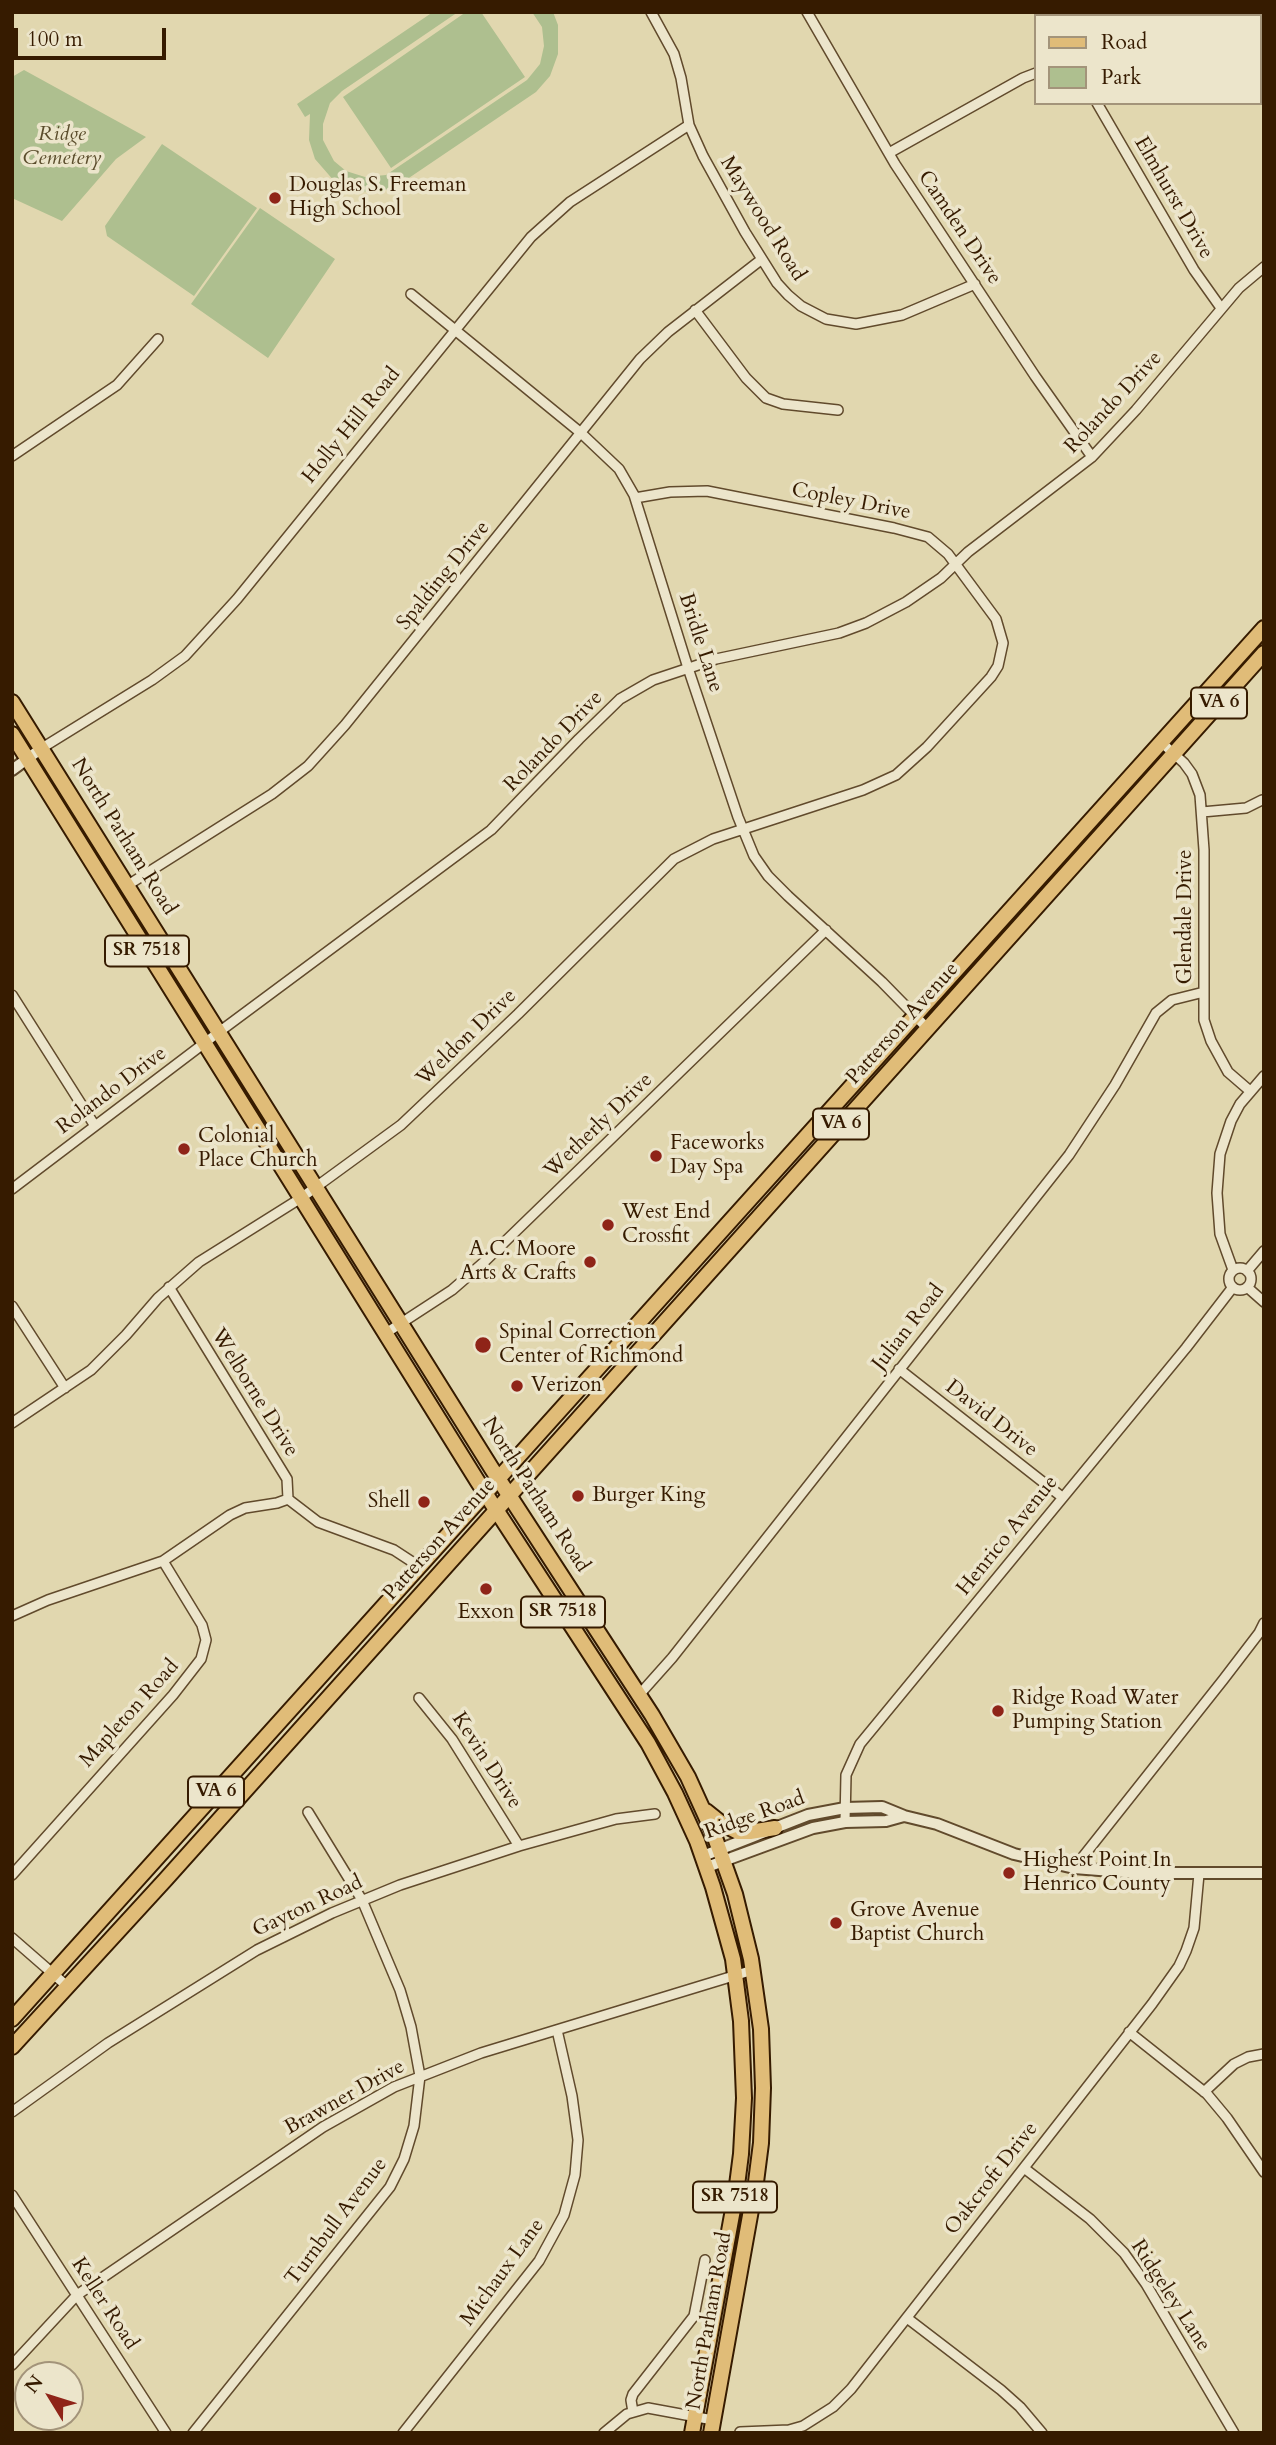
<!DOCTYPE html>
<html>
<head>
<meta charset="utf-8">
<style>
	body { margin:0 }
	#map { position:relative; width:1276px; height:2445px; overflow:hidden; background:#e1d7af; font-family:Cardo,serif }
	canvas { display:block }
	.frame { position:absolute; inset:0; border:14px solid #361b00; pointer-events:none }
	.legend { position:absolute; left:1034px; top:14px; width:228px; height:91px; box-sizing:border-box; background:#ece5cb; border:2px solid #a3947a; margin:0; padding:9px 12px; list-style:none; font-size:21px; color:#361b00 }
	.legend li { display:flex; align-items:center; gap:14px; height:35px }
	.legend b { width:35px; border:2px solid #a3947a }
	.north { position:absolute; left:14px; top:2361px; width:70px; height:70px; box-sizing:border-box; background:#ece5cb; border:2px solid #a3947a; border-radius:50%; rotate:308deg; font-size:19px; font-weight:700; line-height:28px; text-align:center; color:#361b00 }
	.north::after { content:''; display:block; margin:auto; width:24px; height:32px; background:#8f2418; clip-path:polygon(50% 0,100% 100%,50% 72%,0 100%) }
	.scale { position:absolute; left:14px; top:28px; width:152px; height:32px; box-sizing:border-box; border:4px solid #361b00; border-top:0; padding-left:9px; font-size:21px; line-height:24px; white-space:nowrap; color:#361b00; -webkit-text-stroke:5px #ece5cb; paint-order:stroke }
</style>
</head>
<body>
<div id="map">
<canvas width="1276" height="2445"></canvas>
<div class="frame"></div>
<ul class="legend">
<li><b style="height:9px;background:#e0bc78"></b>Road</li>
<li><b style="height:19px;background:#aebf8f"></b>Park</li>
</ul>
<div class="north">N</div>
<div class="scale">100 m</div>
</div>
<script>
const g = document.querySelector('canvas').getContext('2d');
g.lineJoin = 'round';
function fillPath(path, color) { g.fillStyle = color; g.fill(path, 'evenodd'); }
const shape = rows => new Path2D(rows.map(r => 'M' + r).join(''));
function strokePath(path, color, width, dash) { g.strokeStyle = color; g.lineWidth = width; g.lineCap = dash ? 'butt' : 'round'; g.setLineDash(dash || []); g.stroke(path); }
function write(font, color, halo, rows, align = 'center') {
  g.font = font + ' Cardo,serif'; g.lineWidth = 7; g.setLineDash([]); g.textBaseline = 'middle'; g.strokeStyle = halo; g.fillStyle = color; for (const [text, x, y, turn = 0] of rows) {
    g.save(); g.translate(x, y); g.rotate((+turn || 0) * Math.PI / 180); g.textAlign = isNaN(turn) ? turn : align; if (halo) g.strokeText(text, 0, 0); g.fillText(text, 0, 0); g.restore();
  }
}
fillPath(shape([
	[433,12,458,12,342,91,330,103,323,124,323,140,334,161,346,171,365,177,386,175,527,80,540,64,544,46,542,27,532,12,553,12,558,25,558,54,550,76,536,92,397,186,379,192,368,192,351,189,335,182,315,159,309,140,310,114,305,117,297,104],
	[466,12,481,12,525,77,391,168,343,97],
	[24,70,146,137,116,159,62,221,12,198,12,77],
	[162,144,257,208,194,296,107,236,105,226],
	[260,208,335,259,268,358,191,304]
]), '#aebf8f');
const minor = shape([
	[651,12,674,54,681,78,689,125,703,156,745,232,777,283,788,295,801,306,826,319,856,324,902,315,975,284],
	[807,12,895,164,1035,376,1092,457],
	[1245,12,1247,16],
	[1260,38,1264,45],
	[1097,103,1194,270,1221,308],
	[889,153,1023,78,1036,73],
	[411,294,581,433,619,469,634,495,688,668,738,817,754,856,768,876,788,896,882,982,927,1028],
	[695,310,746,378,766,398,783,404,838,410],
	[12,456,117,385,158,339],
	[1161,742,1184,763,1192,774,1200,795,1204,850,1204,1020,1211,1041,1228,1072,1250,1091],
	[42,748,152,680,185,656,237,599,531,237,570,202,689,125],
	[1202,812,1246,808,1262,800],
	[128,885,272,794,308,766,345,725,640,359,668,332,762,259],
	[12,995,95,1126],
	[12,1189,219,1032,491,830,579,739,620,699,653,680,716,659,839,633,866,623,906,602,941,578,968,552,1092,457,1136,410,1239,288,1264,267],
	'1229 1279a11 11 0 1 1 22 0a11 11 0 1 1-22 0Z',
	[1233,1270,1220,1234,1217,1193,1220,1154,1231,1121,1240,1104,1264,1076],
	[1247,1271,1264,1251],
	[169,1287,287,1479,288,1499,318,1522,394,1550,420,1567],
	[1247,1287,1264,1302],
	[12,1306,65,1388],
	[386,1333,452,1290,483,1263,826,930],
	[899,1369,1062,1497],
	[12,1423,91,1370,126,1335,158,1298,199,1262,301,1198,401,1125,518,1014,674,859,713,839,863,790,896,775,927,747,991,677,998,666,1003,643,996,619,948,554,928,537,894,528,707,491,670,492,635,498],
	[12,1616,48,1600,163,1561,230,1515,245,1508,277,1503,288,1499],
	[639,1695,672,1658,1069,1155,1115,1085,1156,1013,1172,1000,1204,992],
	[419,1698,452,1739,519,1846],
	[845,1822,846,1775,860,1744,1186,1348,1233,1287],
	[1074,1868,1223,1680,1259,1633,1264,1623],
	[12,1875,173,1695,201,1659,206,1640,202,1625,163,1561],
	[12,1938,67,1986],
	[1129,2032,1207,2094,1227,2118,1264,2172],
	[1204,2092,1234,2064,1248,2057,1264,2054],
	[12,2112,108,2043,257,1950,332,1913,400,1885,519,1846,616,1819,655,1814],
	[1024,2168,1090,2219,1124,2253,1146,2284,1234,2433],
	[12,2195,166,2433],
	[907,2318,1001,2390,1020,2407,1042,2433],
	[12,2365,77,2295,323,2127,394,2087,481,2053,753,1970],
	[633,2412,631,2400,633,2394,694,2316,705,2260],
	[740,2432,789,2430,803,2426,833,2407,851,2389,1152,2004,1179,1966,1186,1951,1194,1928,1199,1874],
	[193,2433,390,2187,404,2159,414,2126,420,2076,411,2027,400,1990,362,1900,308,1812],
	[403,2433,539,2261,564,2215,575,2175,578,2140,572,2096,557,2030],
	[604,2433,627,2414,648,2408,713,2420]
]);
const tertiary = shape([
	[12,770,42,748],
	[703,1856,808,1815,845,1808,882,1807,904,1816,937,1824,1014,1854,1074,1868,1137,1873,1264,1873],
	[707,1867,813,1828,845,1822,886,1821,904,1816]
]);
const primary = shape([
	[12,2019,1264,628],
	[12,2047,166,1879,1264,653]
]);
const trunk = shape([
	[12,702,492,1469,652,1715,688,1777,713,1832,735,1894,751,1959,761,2029,763,2088,761,2143,756,2182,711,2433],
	[12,734,478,1482,648,1743,675,1793,697,1841,713,1887,733,1959,741,2021,744,2098,741,2154,736,2193,692,2433],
	[706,1811,721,1823,738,1832,750,1832,775,1828]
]);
strokePath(minor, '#614a2c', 12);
strokePath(tertiary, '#614a2c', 14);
strokePath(primary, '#361b00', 18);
strokePath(trunk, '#361b00', 18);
strokePath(minor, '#ece5cb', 9);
strokePath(tertiary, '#ece5cb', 10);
strokePath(primary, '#e0bc78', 14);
strokePath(trunk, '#e0bc78', 14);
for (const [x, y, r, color] of [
	[275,198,7,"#8f2418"],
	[184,1149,7,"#8f2418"],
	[656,1156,7,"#8f2418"],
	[608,1225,7,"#8f2418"],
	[590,1262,7,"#8f2418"],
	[483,1345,9,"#8f2418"],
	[517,1386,7,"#8f2418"],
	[578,1496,7,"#8f2418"],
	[424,1502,7,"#8f2418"],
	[486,1589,7,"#8f2418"],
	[998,1711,7,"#8f2418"],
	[1009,1873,7,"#8f2418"],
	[836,1923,7,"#8f2418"]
]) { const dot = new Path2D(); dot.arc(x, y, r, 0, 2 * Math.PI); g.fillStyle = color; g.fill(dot); strokePath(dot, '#ece5cb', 2.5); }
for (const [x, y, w] of [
	[1219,703,56],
	[147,951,84],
	[841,1124,56],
	[563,1612,84],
	[216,1792,56],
	[735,2197,84]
]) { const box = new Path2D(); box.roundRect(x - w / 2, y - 15.5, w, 31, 5); g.fillStyle = '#ece5cb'; g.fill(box); strokePath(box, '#361b00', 2); }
write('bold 19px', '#361b00', null, [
	["VA 6",1219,703],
	["SR 7518",147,951],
	["VA 6",841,1124],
	["SR 7518",563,1612],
	["VA 6",216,1792],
	["SR 7518",735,2197]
]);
write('italic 21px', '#5a4c2b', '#ece5cb', [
	["Ridge",62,135],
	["Cemetery",62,159]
]);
write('21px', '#361b00', '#ece5cb', [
	["Douglas S. Freeman",289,186],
	["High School",289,210],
	["Colonial",198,1137],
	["Place Church",198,1161],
	["Faceworks",670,1144],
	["Day Spa",670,1168],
	["West End",622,1213],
	["Crossfit",622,1237],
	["A.C. Moore",576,1250,"right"],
	["Arts & Crafts",576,1274,"right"],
	["Spinal Correction",499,1333],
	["Center of Richmond",499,1357],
	["Verizon",531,1386],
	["Burger King",592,1496],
	["Shell",410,1502,"right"],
	["Exxon",486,1613,"center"],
	["Ridge Road Water",1012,1699],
	["Pumping Station",1012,1723],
	["Highest Point In",1023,1861],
	["Henrico County",1023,1885],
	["Grove Avenue",850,1911],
	["Baptist Church",850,1935]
], 'left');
write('21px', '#361b00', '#ece5cb', [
	["Elmhurst Drive",1173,198,60],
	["Maywood Road",762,219,58],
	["Camden Drive",959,228,56],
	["Rolando Drive",1114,403,-47],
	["Holly Hill Road",352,426,-51],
	["Copley Drive",851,502,11],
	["Spalding Drive",444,576,-51],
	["Bridle Lane",700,643,72],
	["Rolando Drive",554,742,-46],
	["North Parham Road",123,837,58],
	["Glendale Drive",1186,917,-90],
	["Patterson Avenue",903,1024,-48],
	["Weldon Drive",467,1038,-44],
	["Rolando Drive",112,1091,-37],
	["Wetherly Drive",599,1126,-44],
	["Julian Road",909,1328,-52],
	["Welborne Drive",254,1393,58],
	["David Drive",991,1419,38],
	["North Parham Road",535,1495,57],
	["Henrico Avenue",1008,1536,-51],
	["Patterson Avenue",440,1540,-48],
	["Mapleton Road",130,1714,-48],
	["Kevin Drive",486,1761,57],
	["Ridge Road",755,1816,-20],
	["Gayton Road",308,1907,-25],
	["Brawner Drive",345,2098,-29],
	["Oakcroft Drive",992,2179,-52],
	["Turnbull Avenue",337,2222,-53],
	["Michaux Lane",503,2273,-54],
	["Ridgeley Lane",1170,2296,57],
	["Keller Road",104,2304,57],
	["North Parham Road",710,2321,-80]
]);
</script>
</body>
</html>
